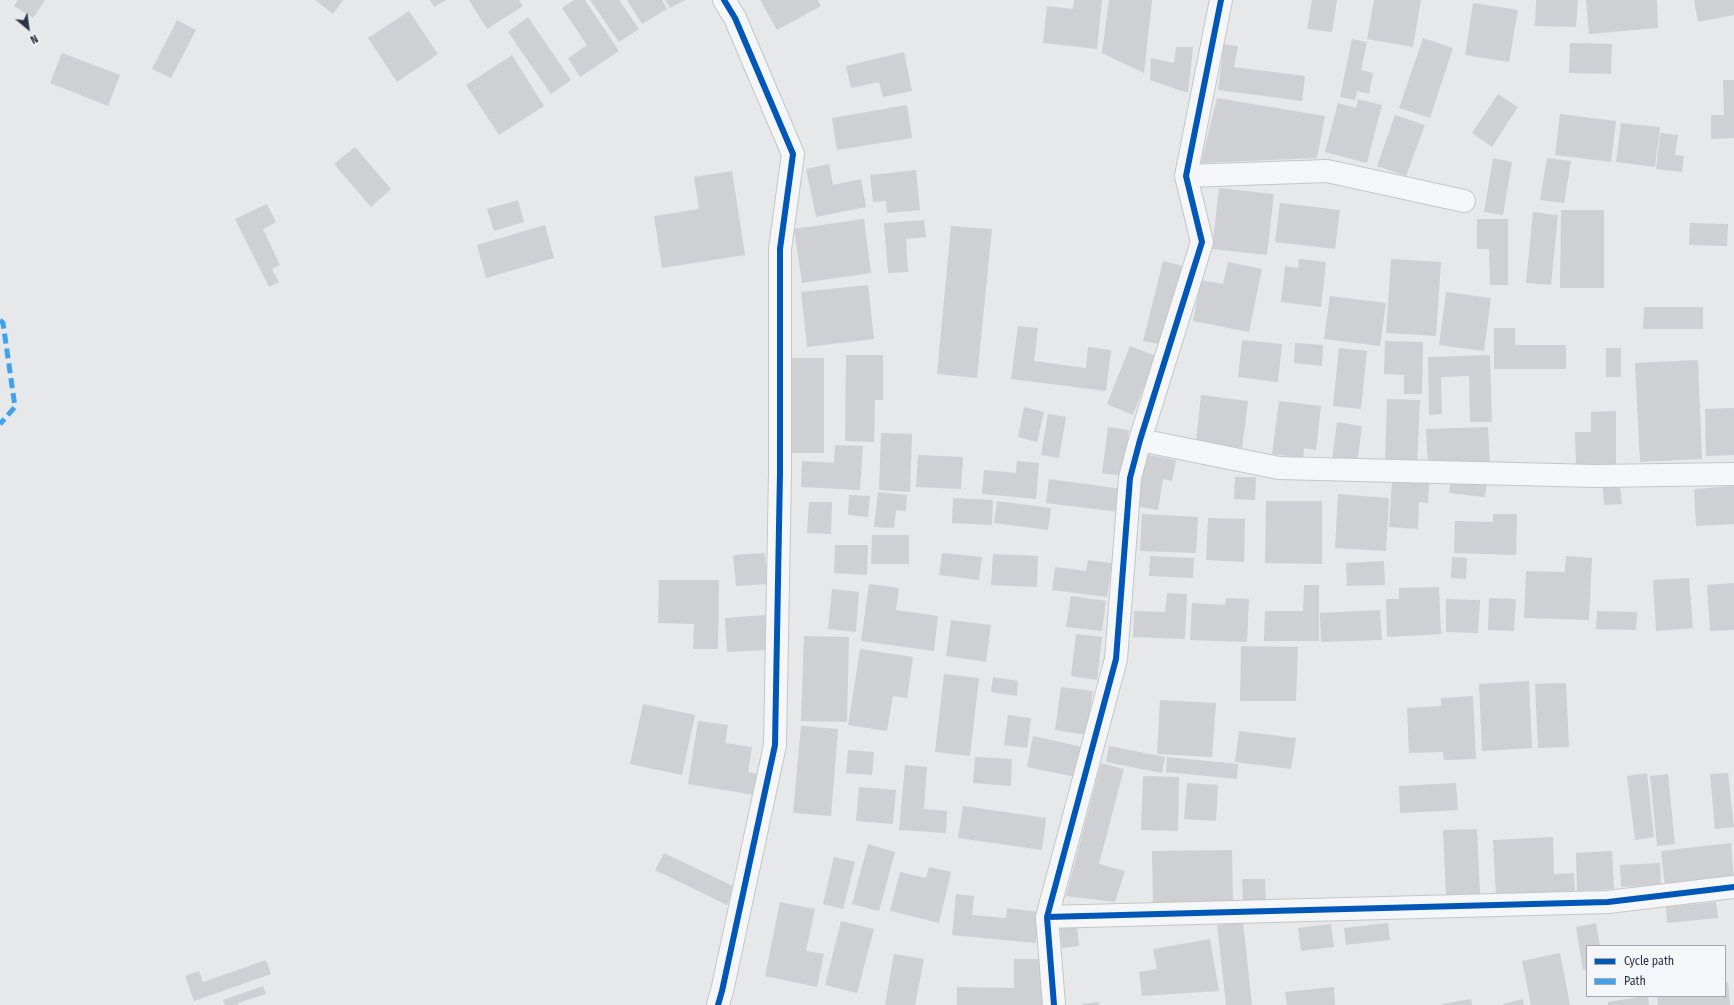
<!DOCTYPE html>
<html>
<head>
<meta charset="utf-8">
<style>
	body { margin:0 }
	#map { position:relative; width:1734px; height:1005px; overflow:hidden; background:#e6e8ea; font-family:"Fira Sans Condensed",sans-serif }
	canvas { display:block }
	.legend { position:absolute; left:1586px; top:945px; width:140px; height:52px; box-sizing:border-box; background:#f4f6f9; border:1px solid #a4a8b1; margin:0; padding:5px 7px; list-style:none; font-size:12px; color:#2b3445 }
	.legend li { display:flex; align-items:center; gap:8px; height:20px }
	.legend b { width:20px; border:1px solid #a4a8b1 }
	.north { position:absolute; left:8px; top:8px; width:40px; height:40px; -webkit-text-stroke:3px #f4f6f9; paint-order:stroke; rotate:151deg; font-size:11px; font-weight:700; line-height:16px; text-align:center; color:#2b3445 }
	.north::after { content:''; display:block; margin:auto; width:14px; height:18px; background:#2b3445; clip-path:polygon(50% 0,100% 100%,50% 72%,0 100%) }
</style>
</head>
<body>
<div id="map">
<canvas width="1734" height="1005"></canvas>
<ul class="legend">
<li><b style="height:5px;background:#0057b8"></b>Cycle path</li>
<li><b style="height:5px;background:#3ea3ec"></b>Path</li>
</ul>
<div class="north">N</div>
</div>
<script>
const g = document.querySelector('canvas').getContext('2d');
g.lineJoin = 'round';
function fillPath(path, color) { g.fillStyle = color; g.fill(path, 'evenodd'); }
const shape = rows => new Path2D(rows.map(r => 'M' + r).join(''));
function strokePath(path, color, width, dash) { g.strokeStyle = color; g.lineWidth = width; g.lineCap = dash ? 'butt' : 'round'; g.setLineDash(dash || []); g.stroke(path); }
fillPath(shape([
	[18,0,45,0,33,18,14,6],
	[315,0,343,0,333,14],
	[430,0,446,0,434,7],
	[469,0,519,0,523,6,487,29],
	[574,0,585,0,619,51,580,77,568,58,587,45,562,8],
	[590,0,619,0,639,29,619,42],
	[627,0,662,0,667,9,642,24],
	[665,0,685,0,670,8],
	[760,0,818,0,821,6,777,30],
	[1074,0,1102,0,1097,49,1043,43,1047,6,1073,9],
	[1109,0,1152,0,1144,73,1102,53],
	[1312,0,1337,0,1332,32,1307,29],
	[1374,0,1421,0,1413,47,1367,39],
	[1536,0,1578,0,1576,27,1535,26],
	[1586,0,1657,0,1658,28,1589,34],
	[1694,0,1734,0,1734,15,1698,22],
	[1473,3,1518,10,1509,62,1465,55],
	[409,11,438,54,397,82,368,38],
	[528,17,571,80,551,94,508,32],
	[177,20,196,30,171,78,152,69],
	[1423,38,1453,48,1430,118,1399,108],
	[1352,39,1367,42,1361,70,1373,73,1369,94,1357,91,1355,100,1340,97],
	[1570,43,1612,44,1611,74,1569,73],
	[1224,44,1238,46,1234,67,1305,76,1302,101,1218,90],
	[1176,47,1193,47,1188,93,1150,80,1151,58,1174,63],
	[904,52,912,91,883,97,879,82,851,88,846,66],
	[62,53,120,75,108,106,50,83],
	[512,55,544,106,499,135,466,85],
	[1723,80,1734,80,1734,138,1711,139,1711,115,1724,115],
	[1498,94,1518,107,1492,147,1472,133],
	[1217,98,1325,116,1317,158,1201,163],
	[1358,99,1382,105,1367,163,1325,152,1338,103,1356,108],
	[907,105,912,138,837,150,832,118],
	[1560,114,1616,121,1611,162,1555,155],
	[1395,115,1425,125,1406,176,1377,166],
	[1621,123,1660,127,1655,167,1616,162],
	[1660,133,1678,135,1675,155,1684,156,1682,172,1656,169],
	[355,147,391,189,371,207,334,164],
	[1493,158,1512,162,1503,215,1484,212],
	[1547,158,1571,161,1564,203,1540,200],
	[829,164,833,185,861,179,866,207,816,217,806,169],
	[916,170,920,210,887,213,886,201,873,202,870,175],
	[732,171,745,255,662,268,654,216,699,209,694,177],
	[1219,188,1274,194,1267,255,1212,249],
	[518,200,524,222,494,231,487,209],
	[1280,203,1340,210,1335,249,1275,242],
	[267,204,276,222,263,229,280,265,272,269,279,282,269,287,235,219],
	[1561,210,1604,210,1604,288,1560,288],
	[1533,212,1558,215,1551,285,1526,283],
	[864,219,871,273,802,283,794,229],
	[1477,219,1508,219,1508,285,1490,285,1489,249,1477,249],
	[924,220,926,237,906,239,908,272,888,273,884,223],
	[1690,223,1728,224,1727,246,1689,245],
	[545,225,554,258,486,278,477,245],
	[951,226,992,229,977,378,937,374],
	[1299,259,1326,262,1321,307,1281,302,1285,266,1298,268],
	[1391,259,1441,262,1436,336,1386,333],
	[1163,261,1183,266,1164,345,1143,341],
	[1228,262,1262,269,1249,332,1193,321,1201,280,1223,284],
	[868,285,874,339,807,347,801,292],
	[1446,292,1491,298,1484,351,1439,345],
	[1330,296,1386,303,1380,346,1324,339],
	[1644,307,1703,307,1703,329,1643,329],
	[1018,326,1038,328,1034,361,1086,368,1088,347,1111,350,1106,391,1011,379],
	[1494,328,1515,328,1515,345,1566,345,1566,369,1494,369],
	[1242,340,1282,344,1278,382,1238,377],
	[1385,341,1423,342,1422,394,1404,394,1404,375,1384,374],
	[1295,343,1323,345,1322,366,1294,363],
	[1130,346,1156,356,1133,415,1107,404],
	[1339,348,1367,351,1361,409,1333,406],
	[1606,348,1621,348,1621,377,1606,377],
	[846,355,883,355,883,400,875,400,874,442,845,441],
	[1490,355,1492,422,1470,422,1469,376,1441,377,1442,414,1429,415,1428,357],
	[788,358,824,358,824,453,788,453],
	[1698,360,1702,459,1640,462,1635,363],
	[1201,395,1248,401,1242,448,1196,442],
	[1387,399,1420,400,1417,466,1385,465],
	[1279,401,1321,406,1316,450,1304,448,1303,458,1272,454],
	[1024,407,1044,412,1037,442,1018,437],
	[1734,408,1734,455,1706,456,1705,409],
	[1616,411,1616,467,1576,468,1575,432,1591,432,1591,412],
	[1048,414,1066,417,1059,458,1041,455],
	[1337,422,1362,426,1357,464,1332,460],
	[1108,427,1129,430,1123,476,1102,473],
	[1488,427,1490,465,1428,468,1426,429],
	[881,433,912,434,910,492,879,490],
	[835,445,863,446,860,490,801,487,802,461,834,463],
	[1143,454,1176,460,1172,481,1163,479,1158,510,1134,506],
	[918,455,963,457,961,489,916,487],
	[1017,461,1039,463,1036,499,982,494,984,470,1016,473],
	[1235,477,1256,477,1255,500,1234,499],
	[1049,479,1122,489,1119,512,1046,503],
	[1451,479,1487,482,1485,497,1449,493],
	[1392,481,1429,483,1428,503,1419,502,1418,529,1389,527],
	[1620,486,1622,504,1604,505,1603,487],
	[1734,486,1734,524,1696,526,1694,489],
	[878,492,907,495,906,511,896,510,894,528,874,527],
	[1338,494,1389,498,1386,551,1335,548],
	[849,495,870,496,868,517,848,515],
	[953,498,993,500,992,525,952,523],
	[997,501,1051,508,1048,530,994,523],
	[1266,501,1322,501,1322,564,1265,563],
	[809,502,832,502,831,534,807,533],
	[1142,514,1198,517,1196,553,1140,551],
	[1493,514,1517,514,1516,555,1454,553,1455,521,1493,522],
	[1208,518,1245,519,1244,562,1206,560],
	[872,535,909,535,909,564,871,564],
	[835,545,868,545,867,575,834,573],
	[765,553,767,584,736,586,733,555],
	[942,553,982,557,979,580,939,575],
	[993,554,1038,556,1037,587,991,585],
	[1150,556,1194,558,1193,578,1149,576],
	[1566,556,1592,558,1589,620,1524,618,1526,571,1565,572],
	[1452,557,1467,558,1466,579,1451,578],
	[1088,560,1112,563,1107,597,1052,590,1055,567,1086,571],
	[1384,561,1385,585,1347,586,1346,563],
	[1689,578,1693,628,1656,631,1653,580],
	[659,580,719,580,718,649,693,649,694,624,658,623],
	[1734,583,1734,630,1710,631,1707,585],
	[869,584,899,588,896,610,938,616,934,651,861,641],
	[1304,585,1319,585,1319,641,1264,641,1265,611,1303,611],
	[1439,587,1441,634,1387,637,1386,599,1399,599,1399,588],
	[832,589,859,592,856,632,828,629],
	[1167,593,1187,594,1185,639,1133,637,1134,611,1165,612],
	[1071,596,1106,601,1102,631,1066,627],
	[1226,598,1249,599,1247,642,1190,640,1192,603,1225,605],
	[1489,598,1516,599,1514,631,1488,630],
	[1446,599,1480,600,1478,633,1446,632],
	[1380,610,1382,640,1321,642,1320,613],
	[1597,611,1637,612,1636,630,1596,629],
	[765,615,768,650,727,652,725,618],
	[951,620,991,625,986,662,946,656],
	[1076,634,1102,637,1097,680,1071,676],
	[804,636,849,637,847,722,801,721],
	[1241,646,1298,647,1296,701,1240,701],
	[860,649,913,657,907,698,893,696,887,731,848,725],
	[944,674,979,678,970,756,935,752],
	[993,677,1018,681,1017,696,991,692],
	[1529,681,1532,748,1482,751,1479,684],
	[1566,683,1569,747,1538,748,1535,684],
	[1061,687,1093,691,1086,735,1055,730],
	[1473,696,1476,759,1444,760,1443,752,1409,753,1407,708,1441,706,1441,698],
	[1160,700,1216,703,1212,757,1157,754],
	[643,704,695,715,682,775,630,764],
	[1008,715,1031,718,1027,748,1004,745],
	[698,721,728,725,725,743,752,747,748,772,759,774,755,795,688,784],
	[801,726,838,729,831,816,793,813],
	[1239,731,1296,738,1291,769,1235,762],
	[1033,736,1082,747,1076,777,1027,767],
	[1109,746,1165,757,1162,773,1106,762],
	[848,750,874,752,872,775,846,773],
	[975,757,1012,759,1011,786,973,783],
	[1167,757,1238,764,1237,779,1166,772],
	[1101,763,1124,769,1099,864,1125,871,1115,902,1066,896],
	[905,765,927,767,924,809,947,811,946,833,899,830],
	[1647,773,1654,837,1635,840,1627,776],
	[1728,773,1734,827,1715,829,1710,774],
	[1668,774,1675,844,1657,846,1650,776],
	[1143,776,1179,777,1178,831,1141,830],
	[1187,783,1218,785,1216,821,1184,819],
	[1456,783,1458,810,1400,813,1399,786],
	[859,787,896,790,893,824,856,821],
	[963,806,1046,818,1042,850,958,838],
	[1477,829,1480,894,1446,896,1443,830],
	[1553,837,1554,874,1574,873,1575,892,1496,897,1493,840],
	[1731,843,1734,878,1665,886,1661,851],
	[868,844,895,852,879,911,852,904],
	[1232,850,1233,903,1153,904,1152,851],
	[1612,851,1614,889,1577,891,1576,853],
	[664,853,735,887,727,905,655,870],
	[834,857,855,862,843,909,823,904],
	[1660,863,1661,885,1621,887,1620,865],
	[929,867,951,872,939,923,890,911,900,872,926,878],
	[1242,879,1265,879,1266,904,1243,904],
	[956,894,974,896,972,915,1006,918,1007,908,1039,912,1036,943,952,935],
	[780,902,815,909,806,951,824,954,817,987,765,976],
	[1716,902,1718,918,1667,923,1666,907],
	[841,921,874,929,857,993,825,985],
	[1243,922,1252,1005,1226,1005,1217,925],
	[1388,923,1390,940,1346,945,1344,928],
	[1596,923,1600,946,1587,946,1587,969,1583,970,1576,927],
	[1331,924,1334,947,1301,951,1298,928],
	[1077,925,1079,946,1062,948,1060,926],
	[1210,939,1219,991,1142,996,1139,972,1157,969,1153,949],
	[1560,953,1570,1005,1531,1005,1522,961],
	[894,954,924,959,915,1005,885,1005],
	[1014,959,1043,959,1042,1005,957,1005,957,987,1014,988],
	[266,960,271,974,194,1001,185,976,199,971,203,982],
	[1725,982,1728,982,1730,1005,1658,1005,1657,996,1725,996],
	[263,986,266,994,238,1003,239,1005,225,1005,223,1000],
	[1334,987,1335,1005,1287,1005,1285,992],
	[1644,996,1648,996,1649,1005,1608,1005,1608,1002],
	[1471,999,1472,1005,1442,1005,1442,1004],
	[1523,999,1524,1005,1503,1005,1503,1004],
	[1099,1002,1099,1005,1082,1005,1082,1004]
]), '#ced0d3');
const street = shape([
	[1186,176,1327,171,1464,201],
	[1140,440,1279,468,1595,476,1734,474],
	[1047,917,1608,902,1734,887],
	[718,1005,722,991,775,745,780,472,780,249,793,154,735,18,724,0],
	[1054,1005,1047,917,1116,659,1130,478,1140,440,1202,242,1186,176,1221,0]
]);
strokePath(street, '#c4c6c8', 24);
strokePath(street, '#f5f6f7', 22);
strokePath(shape([
	[0,320,3,323,15,407,0,424]
]), '#3ea3ec', 5, [10, 5]);
strokePath(shape([
	[1047,917,1608,902,1734,887],
	[718,1005,722,991,775,745,780,472,780,249,793,154,735,18,724,0],
	[1054,1005,1047,917,1116,659,1130,478,1140,440,1202,242,1186,176,1221,0]
]), '#0057b8', 6);
</script>
</body>
</html>
